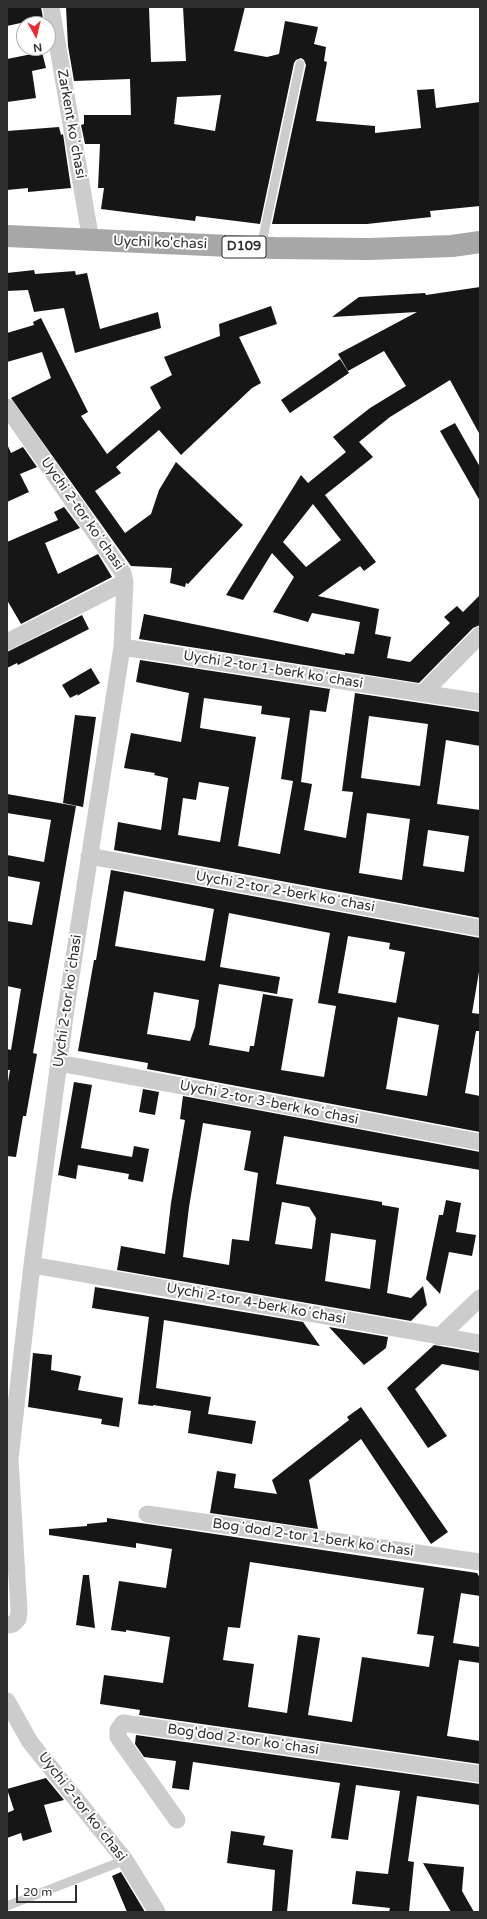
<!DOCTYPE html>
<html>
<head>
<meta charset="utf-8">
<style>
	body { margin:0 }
	#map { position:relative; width:487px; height:1919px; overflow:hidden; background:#fff; font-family:"Varela Round",sans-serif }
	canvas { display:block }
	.frame { position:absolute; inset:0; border:8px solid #2f2f2f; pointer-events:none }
	.north { position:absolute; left:16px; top:16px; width:40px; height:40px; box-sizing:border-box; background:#fff; border:1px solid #acacac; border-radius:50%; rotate:172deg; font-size:11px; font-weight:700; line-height:16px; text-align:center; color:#2f2f2f }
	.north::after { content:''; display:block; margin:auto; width:14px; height:18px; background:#eb2b32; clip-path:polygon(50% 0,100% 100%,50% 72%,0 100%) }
	.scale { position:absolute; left:16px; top:1885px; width:61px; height:18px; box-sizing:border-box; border:2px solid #2f2f2f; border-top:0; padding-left:5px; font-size:12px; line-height:14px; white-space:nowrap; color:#2f2f2f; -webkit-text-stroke:3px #fff; paint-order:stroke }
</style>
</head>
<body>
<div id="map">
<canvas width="487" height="1919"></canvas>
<div class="frame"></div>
<div class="north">N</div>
<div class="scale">20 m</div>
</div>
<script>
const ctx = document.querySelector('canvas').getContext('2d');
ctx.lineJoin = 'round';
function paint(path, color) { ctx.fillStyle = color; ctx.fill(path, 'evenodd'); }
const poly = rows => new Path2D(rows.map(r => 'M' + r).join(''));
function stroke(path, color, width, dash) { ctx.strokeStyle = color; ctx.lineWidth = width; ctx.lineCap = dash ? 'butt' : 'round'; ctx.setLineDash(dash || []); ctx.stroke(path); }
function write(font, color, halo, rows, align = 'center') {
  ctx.font = font + ' "Varela Round",sans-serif'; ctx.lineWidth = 4; ctx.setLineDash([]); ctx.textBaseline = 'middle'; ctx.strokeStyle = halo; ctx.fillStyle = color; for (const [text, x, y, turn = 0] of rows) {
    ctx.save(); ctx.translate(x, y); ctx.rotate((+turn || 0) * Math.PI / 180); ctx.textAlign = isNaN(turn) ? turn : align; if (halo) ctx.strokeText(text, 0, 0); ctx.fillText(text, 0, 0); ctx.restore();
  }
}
paint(poly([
	[7,7,41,7,43,18,7,26],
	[66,7,149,7,151,62,186,61,183,7,245,7,234,51,267,57,279,54,285,21,318,27,314,44,326,47,324,61,327,62,316,121,375,126,375,133,421,128,417,90,434,89,436,108,480,102,480,206,430,211,431,217,367,224,272,224,306,65,304,60,301,58,296,60,294,63,260,224,196,216,195,221,101,209,104,188,98,188,100,144,85,144,81,125,84,124,84,115,131,115,130,79,74,81,68,46],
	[221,95,215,131,174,124,177,97],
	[42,52,46,68,32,71,36,98,7,102,7,59],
	[59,127,61,135,63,134,71,188,28,192,28,188,7,190,7,131],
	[34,270,35,274,75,271,76,275,87,273,100,329,158,312,161,328,75,353,64,308,34,312,28,290,7,291,7,273],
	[480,287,480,435,450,380,390,417,359,442,373,457,325,495,376,562,364,571,360,566,318,596,379,609,375,634,391,637,387,658,410,662,450,623,444,617,457,606,463,612,480,595,480,625,473,628,419,683,139,639,144,614,345,655,345,653,354,654,360,622,312,613,308,622,273,612,294,577,272,553,243,600,226,595,301,475,308,483,346,452,333,437,370,408,406,386,384,351,348,371,338,354,417,312,332,317,359,297,425,293,426,295],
	[313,504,341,540,306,567,283,542],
	[271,306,277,324,239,337,261,383,252,388,181,455,159,430,116,467,121,473,95,491,125,533,151,514,159,490,176,462,243,525,188,584,186,583,185,587,170,583,172,568,131,566,11,398,51,378,42,352,7,362,7,333,34,325,33,322,41,318,88,412,81,416,107,454,161,408,150,387,172,375,164,357,220,336,219,324],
	[340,359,349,373,290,413,281,400],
	[455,423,480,467,480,501,440,431],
	[7,444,11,453,23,447,37,467,20,474,29,492,7,502],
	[64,507,80,528,45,543,58,574,98,554,112,577,21,624,7,600,7,542,58,520,54,512],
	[82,615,89,629,18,665,17,663,7,668,7,652],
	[140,660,330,689,326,712,310,710,301,782,312,784,304,830,346,838,353,792,342,791,355,693,480,712,480,746,446,740,437,804,480,810,480,918,114,850,118,822,161,830,168,778,154,775,155,773,124,768,131,733,181,742,189,693,136,682],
	[204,698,262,706,261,714,290,718,281,779,293,781,280,854,238,846,256,737,200,728],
	[369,716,428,724,420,786,361,778],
	[199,782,229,787,220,842,178,835,183,798,196,800],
	[367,813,410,819,402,880,359,873],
	[428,830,469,836,464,872,423,866],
	[91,668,100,683,77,696,78,694,70,698,62,685],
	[75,715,96,717,83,807,63,803],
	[7,794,76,806,33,1053,37,1054,26,1116,23,1116,16,1157,7,1156,7,1088,10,1070,7,1070,7,1049,11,1050,21,989,7,986,7,921,32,925,40,882,7,876,7,855,44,862,51,820,7,813],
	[111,870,480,938,480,966,472,1013,480,1014,480,1031,476,1031,465,1093,480,1096,480,1132,147,1069,148,1063,78,1051,94,960,96,960],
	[124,891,214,909,205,961,115,946],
	[229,913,330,933,318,1003,336,1006,324,1077,281,1070,293,999,263,994,254,1046,250,1046,249,1052,209,1045,219,984,277,994,280,977,220,967],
	[348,936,390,943,389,949,405,952,396,1003,338,993],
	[154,992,199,1000,195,1027,190,1041,147,1034],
	[398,1017,439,1025,427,1096,386,1089],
	[74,1082,92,1085,81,1148,132,1157,134,1146,149,1149,143,1182,128,1179,129,1174,78,1165,76,1179,58,1175],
	[143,1089,159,1092,155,1115,139,1112],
	[183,1096,480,1152,480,1170,284,1136,276,1184,382,1202,382,1205,399,1208,387,1293,411,1298,423,1286,427,1305,411,1321,117,1270,121,1246,165,1254,171,1203,185,1120,180,1119],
	[203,1123,251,1131,244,1170,258,1173,249,1241,232,1239,229,1265,183,1257,189,1207],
	[282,1202,309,1207,316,1218,312,1249,275,1244],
	[331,1233,376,1240,370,1289,325,1281],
	[446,1200,461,1203,456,1232,476,1235,472,1256,449,1252,440,1294,426,1279,439,1215,443,1215],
	[95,1287,303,1322,320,1346,164,1320,156,1388,211,1397,208,1414,256,1421,252,1444,188,1433,191,1411,153,1405,153,1406,138,1404,149,1317,92,1308],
	[329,1327,388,1337,386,1348,364,1365],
	[434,1345,480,1353,480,1371,442,1364,415,1389,447,1436,428,1448,387,1388],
	[33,1353,52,1355,51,1370,81,1376,78,1390,123,1398,119,1427,101,1424,102,1419,28,1407],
	[361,1407,448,1532,431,1544,361,1439,309,1480,318,1529,210,1513,217,1471,236,1474,234,1488,277,1494,272,1480,349,1420,347,1417],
	[107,1518,477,1573,480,1578,480,1596,461,1593,453,1643,480,1647,480,1663,459,1660,447,1736,480,1741,480,1764,139,1715,140,1710,100,1704,104,1675,163,1683,170,1637,126,1630,126,1632,111,1630,119,1581,166,1588,172,1549,136,1543,136,1548,49,1535,49,1529,87,1526,87,1524,107,1522],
	[250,1562,424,1588,417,1634,434,1636,429,1667,362,1657,352,1722,308,1715,320,1638,298,1635,287,1713,248,1707,254,1664,223,1660,228,1627,240,1628],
	[83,1575,89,1575,95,1628,76,1625],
	[136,1735,480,1784,480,1805,417,1796,408,1861,414,1862,409,1912,389,1912,390,1908,352,1904,356,1871,388,1874,400,1791,356,1785,348,1840,331,1838,340,1783,193,1762,189,1790,172,1788,176,1761,144,1757,135,1744],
	[46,1778,64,1800,44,1805,52,1832,23,1841,21,1833,7,1838,7,1813,14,1810,7,1789],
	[231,1831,265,1836,263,1845,293,1850,287,1912,272,1912,275,1870,227,1863],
	[423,1863,464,1867,462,1891,474,1912,451,1912],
	[121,1872,145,1912,127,1912,112,1876]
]), '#161616');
stroke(poly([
	[261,247,300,64],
	[7,1906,125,1860]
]), '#ccc', 9);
stroke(poly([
	[51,7,91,241],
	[7,407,123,573,125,582,122,647,66,1009,32,1265,10,1459,19,1611,18,1619,13,1624,7,1625],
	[7,642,125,582],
	[122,647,480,702],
	[423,693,480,635],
	[89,856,480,928],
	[59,1063,480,1142],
	[32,1265,480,1343],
	[439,1337,480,1298],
	[147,1514,480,1562],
	[7,1701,30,1742,125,1860,157,1912],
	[177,1820,118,1737,118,1730,123,1723,480,1774]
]), '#ccc', 17);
stroke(poly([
	[7,236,274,248,369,249,452,246,480,242]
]), '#a7a7a7', 22);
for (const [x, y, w] of [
	[244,247,44]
]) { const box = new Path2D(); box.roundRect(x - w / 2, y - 11, w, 22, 3); ctx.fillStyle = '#fff'; ctx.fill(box); stroke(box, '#2f2f2f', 1); }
write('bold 13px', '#2f2f2f', null, [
	["D109",244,247]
]);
write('14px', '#2f2f2f', '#fff', [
	["Zarkent koʻchasi",71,124,80],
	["Uychi ko'chasi",160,243,2],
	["Uychi 2-tor koʻchasi",82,514,55],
	["Uychi 2-tor 1-berk koʻchasi",273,670,9],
	["Uychi 2-tor 2-berk koʻchasi",285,892,10],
	["Uychi 2-tor koʻchasi",68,1001,-82],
	["Uychi 2-tor 3-berk koʻchasi",269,1103,11],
	["Uychi 2-tor 4-berk koʻchasi",256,1304,10],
	["Bogʼdod 2-tor 1-berk koʻchasi",313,1538,8],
	["Bog'dod 2-tor koʻchasi",243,1740,8],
	["Uychi 2-tor koʻchasi",82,1807,52]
]);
</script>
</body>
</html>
